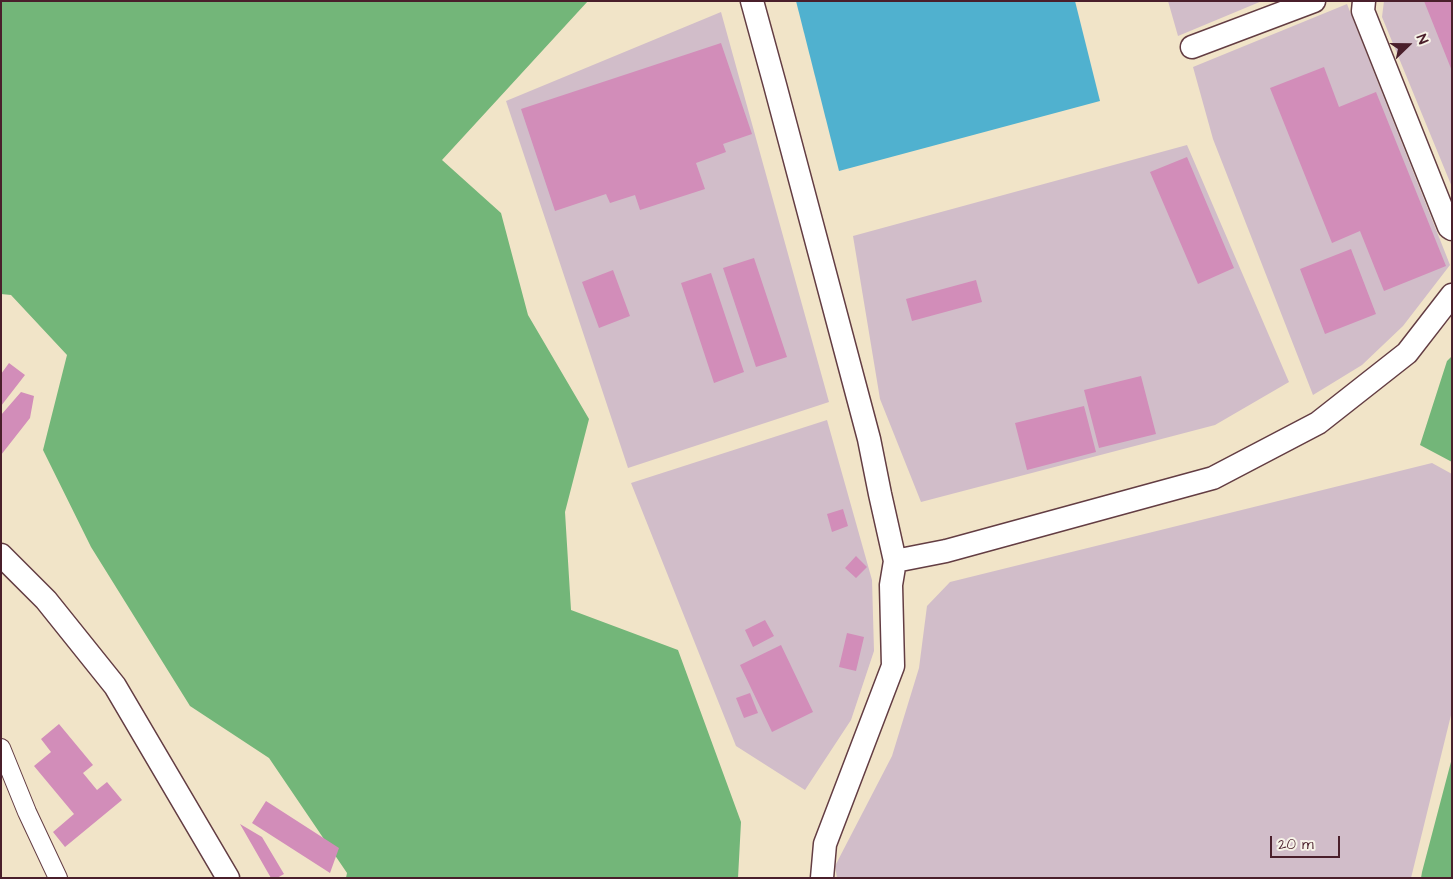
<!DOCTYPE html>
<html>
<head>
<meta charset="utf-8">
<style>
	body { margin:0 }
	#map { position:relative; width:1453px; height:879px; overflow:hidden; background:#f1e4c8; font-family:"Architects Daughter",sans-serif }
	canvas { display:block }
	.frame { position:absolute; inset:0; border:2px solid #4a1f2b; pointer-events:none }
	.north { position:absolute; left:1383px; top:20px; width:50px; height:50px; -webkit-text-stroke:4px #f7f3e8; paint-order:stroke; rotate:68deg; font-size:14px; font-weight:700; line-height:20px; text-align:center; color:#4a1f2b }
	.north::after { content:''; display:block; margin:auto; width:18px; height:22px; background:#4a1f2b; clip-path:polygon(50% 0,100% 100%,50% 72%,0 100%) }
	.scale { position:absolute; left:1270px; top:836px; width:70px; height:22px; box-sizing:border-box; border:2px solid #4a1f2b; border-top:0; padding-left:6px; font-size:15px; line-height:18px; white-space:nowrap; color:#4a1f2b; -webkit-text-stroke:4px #f7f3e8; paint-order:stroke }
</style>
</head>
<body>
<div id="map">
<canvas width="1453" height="879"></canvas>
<div class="frame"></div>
<div class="north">N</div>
<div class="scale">20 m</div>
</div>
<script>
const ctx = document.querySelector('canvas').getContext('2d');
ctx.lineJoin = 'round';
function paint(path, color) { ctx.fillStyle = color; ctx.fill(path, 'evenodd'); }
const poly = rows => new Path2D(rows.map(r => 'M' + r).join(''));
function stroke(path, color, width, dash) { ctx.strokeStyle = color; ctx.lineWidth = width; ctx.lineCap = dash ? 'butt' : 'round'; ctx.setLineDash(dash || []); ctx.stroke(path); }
paint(poly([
	[1168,1,1262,1,1178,36],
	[1384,1,1452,1,1452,187,1382,17],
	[1347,4,1450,265,1403,326,1362,365,1313,395,1213,139,1193,67],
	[721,12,829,402,628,468,506,101],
	[1187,145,1289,382,1215,425,921,502,880,399,853,236],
	[827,420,872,580,874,651,851,720,805,790,736,746,631,483],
	[1432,463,1452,474,1452,711,1411,878,837,878,835,866,892,756,919,668,927,606,950,582]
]), '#d1bdc9');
paint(poly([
	[1,1,588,1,442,160,501,213,528,315,589,419,565,512,571,610,678,650,741,822,738,878,346,878,347,873,269,758,190,706,91,547,43,450,67,355,11,295,1,294],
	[1452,356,1452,462,1420,445,1447,361],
	[1452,758,1452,878,1421,878,1422,872]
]), '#73b679');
paint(poly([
	[796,1,1075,1,1100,101,839,171]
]), '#50b1cf');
paint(poly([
	[1424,1,1452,1,1452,71],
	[721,43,752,134,723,144,726,152,696,163,705,189,640,210,635,195,610,203,606,194,555,211,521,109],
	[1324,67,1339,107,1376,92,1446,266,1384,291,1360,231,1332,243,1270,88],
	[1187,157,1234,268,1198,284,1150,172],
	[1351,249,1376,314,1325,334,1300,269],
	[754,258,787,357,756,367,723,268],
	[613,270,630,316,599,328,582,282],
	[711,273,744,372,714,383,681,283],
	[976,280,982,302,912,321,906,299],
	[9,363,25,375,1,406,1,374],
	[1141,376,1156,434,1099,448,1084,390],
	[21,392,34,396,30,418,1,455,1,415],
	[1084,406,1096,452,1027,470,1015,423],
	[843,509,848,526,832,532,827,514],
	[856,556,867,567,856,578,845,568],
	[765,620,774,636,753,647,745,630],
	[847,633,864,637,856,671,839,667],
	[781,645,813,712,772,732,740,665],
	[750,693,758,713,744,718,736,698],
	[59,724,93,765,83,773,97,790,107,782,122,800,65,847,53,832,74,814,34,766,51,752,41,739],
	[266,801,339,848,330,873,252,823],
	[240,824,262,837,284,874,277,878,271,878]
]), '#d28db9');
const minor = poly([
	[1,748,27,812,58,878]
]);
const tertiary = poly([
	[752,1,775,85,869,439,880,494,895,561,891,585,893,666,825,844,822,878],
	[1364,1,1363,11,1449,227,1452,229],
	[1192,47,1314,1],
	[1,555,46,600,115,686,228,878],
	[895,561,946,551,1213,478,1318,423,1407,353,1452,295]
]);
stroke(minor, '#633d43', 20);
stroke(tertiary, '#633d43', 25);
stroke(minor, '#fff', 18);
stroke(tertiary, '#fff', 22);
</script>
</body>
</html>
